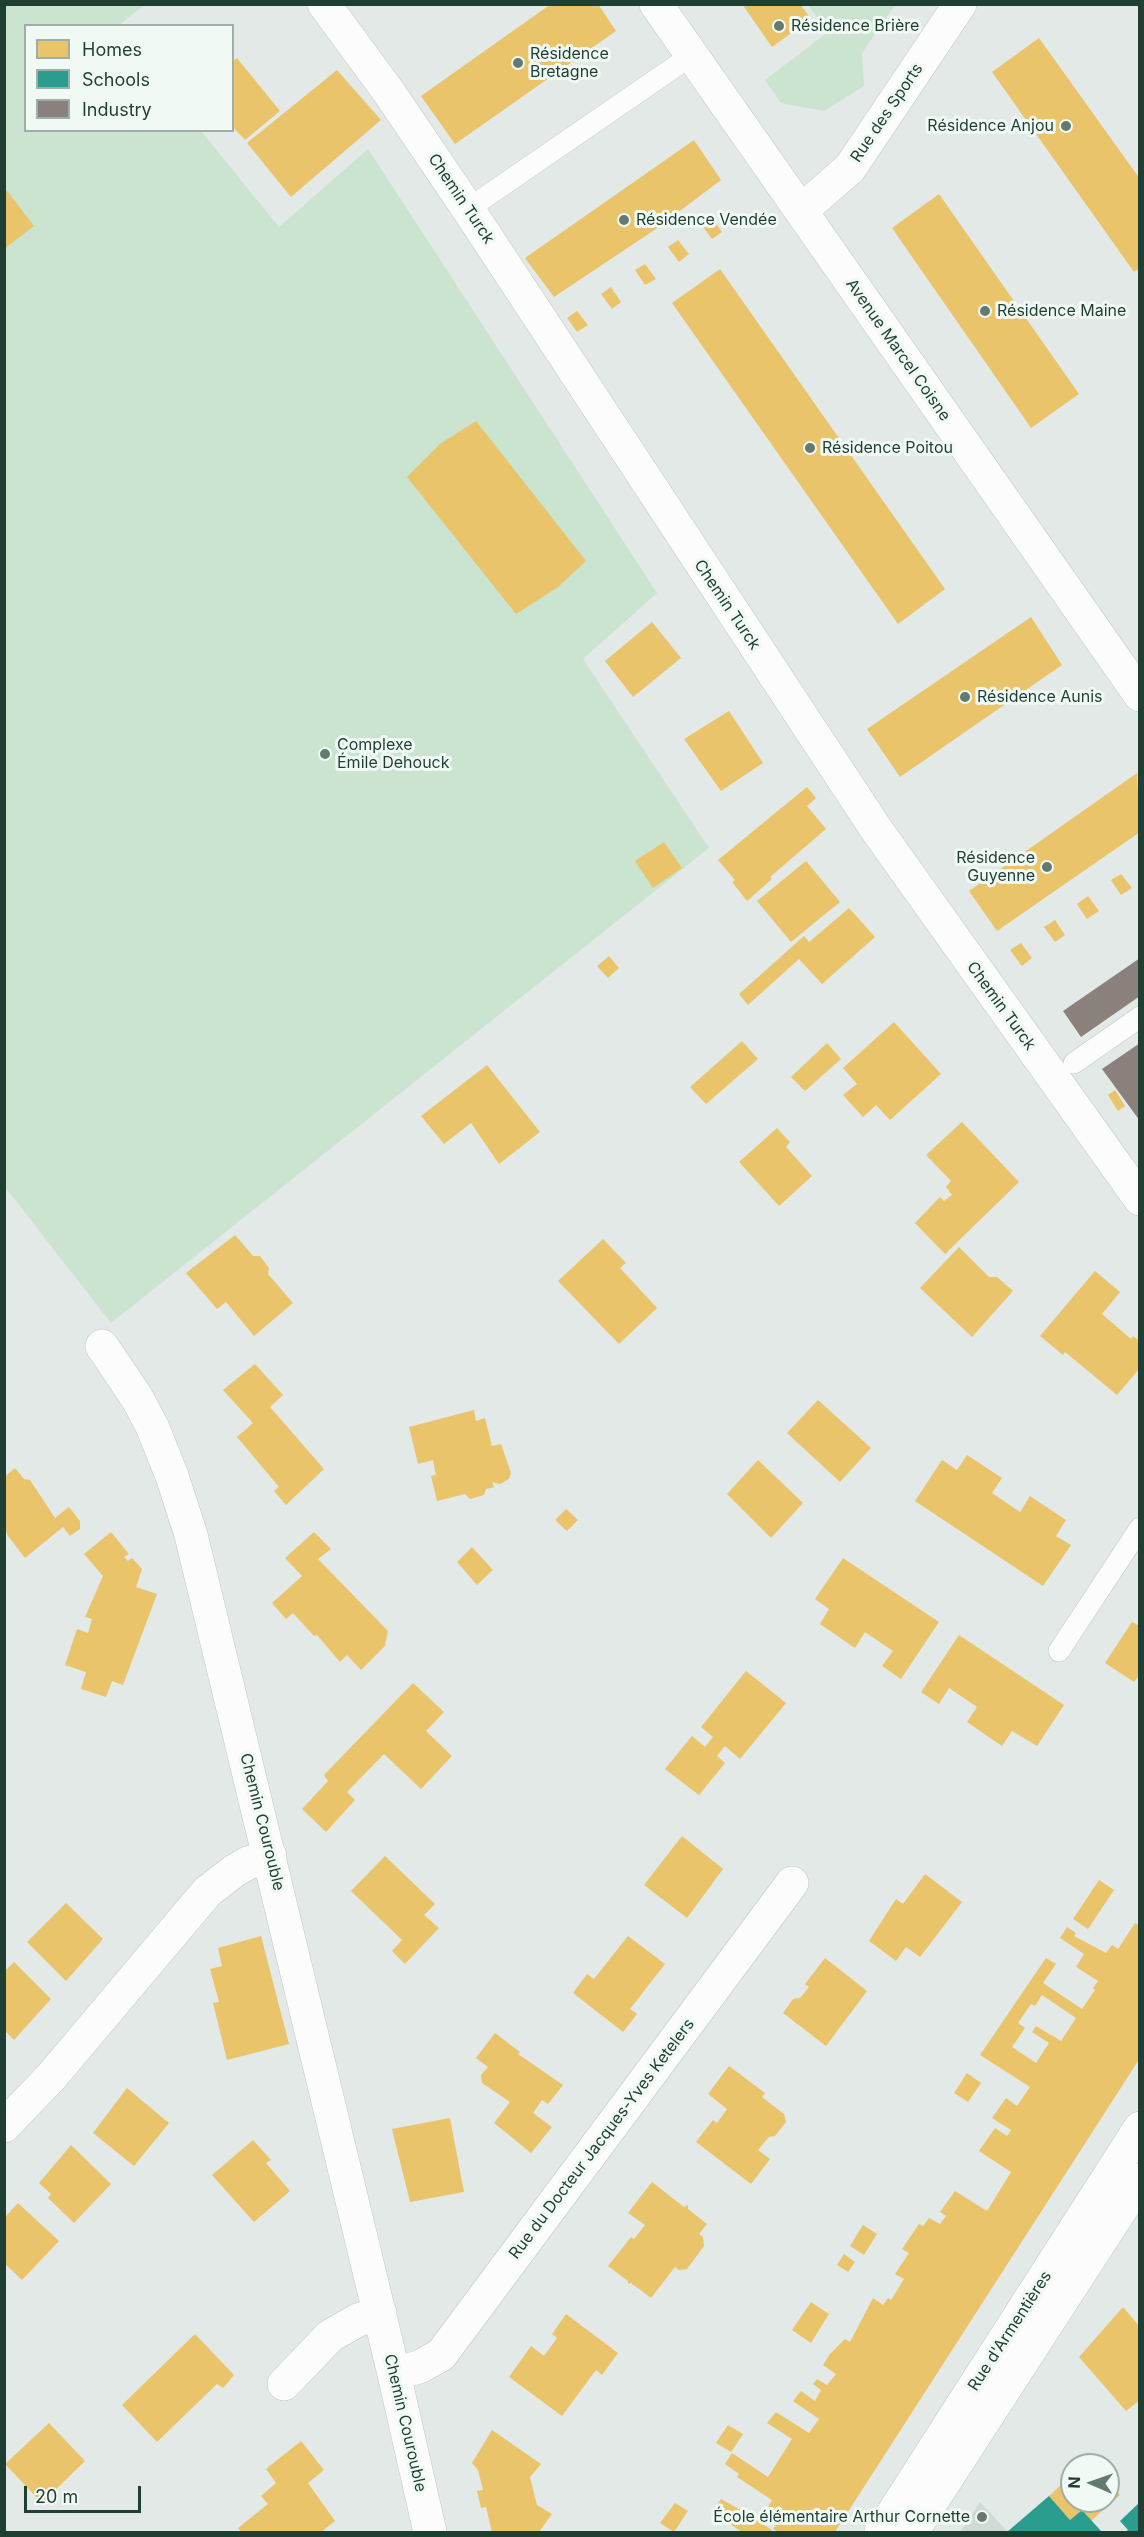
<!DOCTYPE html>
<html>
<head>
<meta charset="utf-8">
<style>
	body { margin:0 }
	#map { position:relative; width:1144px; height:2537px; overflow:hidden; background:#e3e9e6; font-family:Inter,sans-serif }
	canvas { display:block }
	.frame { position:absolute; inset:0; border:6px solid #1f3f32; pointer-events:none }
	.legend { position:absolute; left:24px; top:24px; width:210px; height:108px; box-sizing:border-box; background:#f1f9f4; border:2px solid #9dafa6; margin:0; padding:8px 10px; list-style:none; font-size:18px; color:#1f3f32 }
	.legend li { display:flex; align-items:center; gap:12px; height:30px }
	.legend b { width:30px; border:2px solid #9dafa6 }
	.north { position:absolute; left:1060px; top:2453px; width:60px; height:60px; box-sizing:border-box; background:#f1f9f4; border:2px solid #9dafa6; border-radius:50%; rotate:272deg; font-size:16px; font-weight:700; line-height:24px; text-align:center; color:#1f3f32 }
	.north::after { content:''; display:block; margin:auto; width:21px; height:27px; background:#647a71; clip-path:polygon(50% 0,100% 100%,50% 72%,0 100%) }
	.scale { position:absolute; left:24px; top:2486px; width:117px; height:27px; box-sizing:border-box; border:3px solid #1f3f32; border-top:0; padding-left:8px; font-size:18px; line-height:21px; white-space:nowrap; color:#1f3f32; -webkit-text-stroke:4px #f1f9f4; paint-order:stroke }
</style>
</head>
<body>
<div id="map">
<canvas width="1144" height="2537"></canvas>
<div class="frame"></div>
<ul class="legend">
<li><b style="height:16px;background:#e9c46a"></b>Homes</li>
<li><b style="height:16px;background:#2a9d8f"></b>Schools</li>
<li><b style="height:16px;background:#8a817c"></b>Industry</li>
</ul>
<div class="north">N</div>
<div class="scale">20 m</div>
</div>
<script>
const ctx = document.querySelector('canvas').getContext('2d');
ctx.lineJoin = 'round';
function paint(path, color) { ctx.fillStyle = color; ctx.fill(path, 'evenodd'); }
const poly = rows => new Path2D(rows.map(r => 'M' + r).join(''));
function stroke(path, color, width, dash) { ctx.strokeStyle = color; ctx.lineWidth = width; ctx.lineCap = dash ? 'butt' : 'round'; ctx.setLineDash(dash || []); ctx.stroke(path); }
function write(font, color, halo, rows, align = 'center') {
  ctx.font = font + ' Inter,sans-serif'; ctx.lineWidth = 6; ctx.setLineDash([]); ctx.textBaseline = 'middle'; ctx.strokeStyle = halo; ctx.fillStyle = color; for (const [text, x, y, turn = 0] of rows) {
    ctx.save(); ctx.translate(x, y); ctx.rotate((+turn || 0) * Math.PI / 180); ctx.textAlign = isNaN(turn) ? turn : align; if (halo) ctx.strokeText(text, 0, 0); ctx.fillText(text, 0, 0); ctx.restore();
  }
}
paint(poly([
	[980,2502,1008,2532,960,2532]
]), '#d0dbd5');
paint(poly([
	[5,5,144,5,119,25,26,26,26,130,201,131,279,227,368,149,657,593,583,659,709,848,111,1323,5,1187],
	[808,5,895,5,862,53,864,86,824,111,781,103,765,80,828,32]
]), '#cae4cf');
paint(poly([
	[551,4,598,4,616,31,455,144,421,96],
	[742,4,800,4,811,19,772,47],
	[1039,38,1140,179,1140,268,1134,272,992,72],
	[237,58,280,111,245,140,232,126,232,62],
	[337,70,381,120,291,197,247,143],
	[694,140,721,180,656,229,554,297,525,258],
	[4,187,34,226,4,249],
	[939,194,1079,394,1031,428,892,228],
	[710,216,722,232,712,239,700,223],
	[678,240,689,254,679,262,668,247],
	[645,264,656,279,645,285,635,270],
	[720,269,945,589,898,624,672,303],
	[611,287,621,302,612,309,601,294],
	[577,311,588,325,577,332,567,318],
	[476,421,586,561,558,587,516,614,407,477,440,444],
	[1031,617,1062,665,900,777,867,729],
	[652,622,681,658,633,697,605,661],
	[729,711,763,763,721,791,684,739],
	[1137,773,1140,832,997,931,969,891],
	[807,787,816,798,807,806,826,829,770,877,772,879,747,901,732,882,735,880,718,860],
	[664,842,682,868,653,888,635,861],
	[806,861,840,902,791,942,757,901],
	[1121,874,1132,888,1121,895,1111,880],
	[1088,896,1099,911,1087,919,1077,904],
	[849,908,875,937,822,984,799,959,748,1005,739,994,804,936,809,942],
	[1055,920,1065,935,1055,942,1044,927],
	[1021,943,1032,958,1022,966,1010,950],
	[609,956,619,968,608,978,597,966],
	[894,1022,941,1074,890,1120,876,1105,863,1117,843,1095,857,1084,843,1068],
	[742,1041,758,1059,706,1104,690,1087],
	[827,1043,841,1059,805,1091,791,1077],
	[487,1065,540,1132,499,1164,471,1123,444,1144,421,1116],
	[1115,1090,1125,1106,1118,1111,1108,1095],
	[962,1122,1019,1182,945,1254,915,1223,940,1197,944,1201,952,1195,946,1187,951,1181,926,1155],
	[777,1128,790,1142,786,1147,812,1176,779,1206,739,1162],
	[235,1235,253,1256,260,1256,269,1268,268,1274,293,1303,254,1336,226,1302,217,1309,186,1273],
	[603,1239,626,1263,620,1268,657,1308,619,1344,558,1281],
	[959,1247,989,1277,997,1277,1013,1291,972,1337,920,1288],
	[1095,1271,1120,1292,1102,1314,1131,1339,1133,1336,1140,1341,1140,1368,1117,1395,1065,1352,1063,1355,1040,1336],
	[255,1364,283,1395,270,1407,324,1469,286,1505,274,1491,279,1487,237,1437,253,1423,223,1390],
	[818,1400,871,1448,840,1482,787,1433],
	[474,1410,476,1421,485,1418,492,1446,501,1444,511,1473,509,1479,500,1484,492,1482,494,1487,486,1489,484,1495,470,1499,465,1494,437,1501,431,1476,436,1475,433,1460,418,1464,409,1427],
	[967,1455,1002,1478,992,1493,1020,1512,1030,1496,1066,1520,1056,1536,1071,1545,1043,1586,915,1501,942,1460,957,1470],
	[758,1460,803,1503,771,1538,727,1494],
	[15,1468,24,1479,30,1480,55,1518,69,1507,80,1521,80,1529,70,1536,63,1527,25,1558,8,1536,4,1526,4,1477],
	[566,1509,578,1520,567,1531,555,1520],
	[111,1532,129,1554,124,1557,128,1561,132,1558,142,1569,136,1587,157,1594,123,1685,112,1681,106,1697,81,1689,86,1672,65,1665,77,1629,88,1633,92,1619,85,1617,103,1576,84,1554],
	[314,1532,331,1549,318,1559,388,1631,385,1646,361,1670,347,1655,340,1662,317,1635,314,1636,293,1613,286,1619,272,1603,302,1576,285,1558],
	[472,1547,493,1570,477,1585,457,1562],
	[843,1558,939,1622,901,1679,882,1666,893,1651,865,1632,855,1648,820,1624,829,1609,815,1599],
	[1132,1622,1140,1626,1140,1674,1134,1682,1105,1663],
	[959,1635,1064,1705,1037,1746,1012,1731,1002,1746,967,1722,977,1707,949,1688,939,1704,921,1692],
	[746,1671,786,1703,740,1759,725,1746,717,1756,725,1763,699,1795,665,1769,692,1736,705,1747,713,1737,701,1727],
	[413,1683,444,1712,426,1731,452,1756,421,1789,384,1754,347,1792,355,1800,326,1832,302,1809,328,1781,324,1775],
	[682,1836,723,1869,687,1918,644,1885],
	[385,1856,435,1904,424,1915,439,1928,405,1964,392,1951,402,1940,351,1891],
	[925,1874,962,1902,920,1957,906,1947,896,1961,869,1941,896,1899,903,1904],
	[1099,1880,1114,1890,1088,1929,1073,1919],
	[66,1903,103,1939,66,1981,27,1942],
	[1135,1923,1140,1926,1140,2058,835,2532,779,2532,773,2529,781,2518,767,2509,772,2500,737,2477,739,2474,725,2464,732,2453,768,2477,792,2439,767,2423,776,2412,809,2433,819,2419,793,2401,801,2391,815,2401,821,2390,813,2384,817,2379,827,2385,836,2374,823,2365,830,2354,845,2339,850,2342,873,2298,883,2305,888,2298,891,2300,904,2279,895,2274,909,2253,902,2249,919,2224,923,2226,929,2218,940,2224,946,2216,940,2212,955,2191,987,2211,1011,2172,979,2151,995,2128,1007,2136,1011,2130,992,2118,1006,2098,1017,2106,1030,2087,980,2055,1046,1958,1056,1964,1043,1983,1082,2009,1095,1990,1093,1988,1098,1981,1076,1967,1084,1954,1060,1938,1067,1927,1076,1933,1074,1936,1106,1953,1112,1945,1118,1949],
	[1042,1995,1076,2018,1061,2041,1036,2026,1032,2032,1049,2043,1036,2063,1012,2047,1025,2028,1018,2023,1031,2004,1035,2006],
	[261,1936,289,2044,227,2060,213,2003,219,2002,210,1969,222,1966,218,1948],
	[628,1936,665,1964,630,2009,637,2014,623,2032,573,1993,587,1974,594,1979],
	[825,1958,867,1991,826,2046,783,2013,793,1999,800,1998,809,1987,805,1984],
	[14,1962,51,1999,14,2040,4,2030,4,1972],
	[495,2033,520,2052,518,2054,563,2085,548,2104,542,2100,533,2113,552,2127,531,2153,494,2123,510,2102,482,2083,481,2075,488,2067,476,2058],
	[729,2066,765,2093,762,2097,784,2114,786,2122,775,2136,769,2137,758,2150,770,2159,751,2184,696,2142,713,2120,717,2123,727,2109,708,2094],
	[967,2073,981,2083,968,2102,954,2093],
	[127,2088,169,2123,134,2166,93,2133],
	[450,2118,464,2192,410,2202,392,2129],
	[253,2140,271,2160,266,2163,290,2191,254,2222,212,2175],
	[71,2145,111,2184,74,2223,48,2198,51,2194,39,2183],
	[652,2182,684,2207,688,2205,688,2209,707,2224,699,2234,703,2237,704,2246,687,2269,679,2270,675,2267,651,2298,631,2283,628,2284,628,2281,608,2266,631,2237,634,2239,645,2225,628,2213],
	[18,2203,59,2241,22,2280,4,2263,4,2218],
	[863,2225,877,2234,864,2255,850,2246],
	[844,2254,855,2262,848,2272,837,2265],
	[811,2302,829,2314,811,2343,792,2330],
	[1123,2307,1140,2327,1140,2400,1126,2411,1079,2357],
	[566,2314,618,2353,602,2375,596,2370,562,2416,509,2377,531,2346,544,2356,557,2338,552,2334],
	[195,2334,234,2375,223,2388,217,2384,157,2442,122,2405],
	[49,2423,85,2461,42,2503,5,2464],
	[728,2425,743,2434,731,2452,716,2443],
	[492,2430,541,2464,530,2477,537,2505,552,2514,539,2532,492,2532,486,2507,481,2508,477,2491,483,2490,478,2470,472,2463],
	[301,2441,324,2470,308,2483,335,2521,321,2532,241,2532,238,2528,268,2504,261,2496,276,2483,266,2469],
	[1072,2475,1072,2501,1108,2501,1108,2481,1120,2495,1091,2521,1082,2510,1070,2520,1049,2496],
	[721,2499,751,2516,772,2530,771,2532,742,2532,712,2512],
	[675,2503,688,2511,674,2532,660,2523]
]), '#e9c46a');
paint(poly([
	[1049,2496,1070,2520,1082,2510,1101,2531,1007,2532],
	[1140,2502,1140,2532,1125,2532,1128,2530,1120,2521]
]), '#2a9d8f');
paint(poly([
	[1140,958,1140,996,1081,1037,1063,1011],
	[1140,1043,1140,1121,1102,1069]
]), '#8a817c');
const lane = poly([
	[468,209,692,55],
	[1074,1063,1140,1017],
	[1059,1651,1140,1528]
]);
const street = poly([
	[324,4,388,91,468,209,876,829,1140,1199],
	[656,4,1140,695],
	[801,211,850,168,960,4],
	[102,1346,137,1398,152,1426,172,1476,191,1535,394,2374,430,2532],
	[4,2126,52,2076,207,1892,234,1871,248,1863,270,1856],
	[394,2374,419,2367,441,2355,792,1883],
	[284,2384,330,2336,358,2320,380,2313]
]);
const secondary = poly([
	[881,2532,1140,2128],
	[912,2532,1140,2180]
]);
stroke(lane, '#c0c6c3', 22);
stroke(street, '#c0c6c3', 34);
stroke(secondary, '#bcc5c1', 34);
stroke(lane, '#fbfcfb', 21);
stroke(street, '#fbfcfb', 33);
stroke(secondary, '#fbfcfb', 33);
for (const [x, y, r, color] of [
	[779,26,6,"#647a71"],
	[518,63,6,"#647a71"],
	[1066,126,6,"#647a71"],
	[624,220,6,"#647a71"],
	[985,311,6,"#647a71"],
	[810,448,6,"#647a71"],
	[965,697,6,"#647a71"],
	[325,754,6,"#647a71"],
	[1047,867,6,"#647a71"],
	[982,2517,6,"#647a71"]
]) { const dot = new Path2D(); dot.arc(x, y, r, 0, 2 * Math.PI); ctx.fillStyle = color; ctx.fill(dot); stroke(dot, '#f1f9f4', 2); }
write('16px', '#1f3f32', '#f1f9f4', [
	["Résidence Brière",791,26],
	["Résidence",530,54],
	["Bretagne",530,72],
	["Résidence Anjou",1054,126,"right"],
	["Résidence Vendée",636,220],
	["Résidence Maine",997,311],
	["Résidence Poitou",822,448],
	["Résidence Aunis",977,697],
	["Complexe",337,745],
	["Émile Dehouck",337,763],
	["Résidence",1035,858,"right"],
	["Guyenne",1035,876,"right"],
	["École élémentaire Arthur Cornette",970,2517,"right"]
], 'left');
write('16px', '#1f3f32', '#f1f9f4', [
	["Rue des Sports",887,113,-56],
	["Chemin Turck",461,199,56],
	["Avenue Marcel Coisne",898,350,55],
	["Chemin Turck",727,605,56],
	["Chemin Turck",1001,1006,54],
	["Chemin Courouble",262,1822,76],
	["Rue du Docteur Jacques-Yves Ketelers",602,2139,-53],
	["Rue d'Armentières",1010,2331,-57],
	["Chemin Courouble",405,2423,77]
]);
</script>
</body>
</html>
